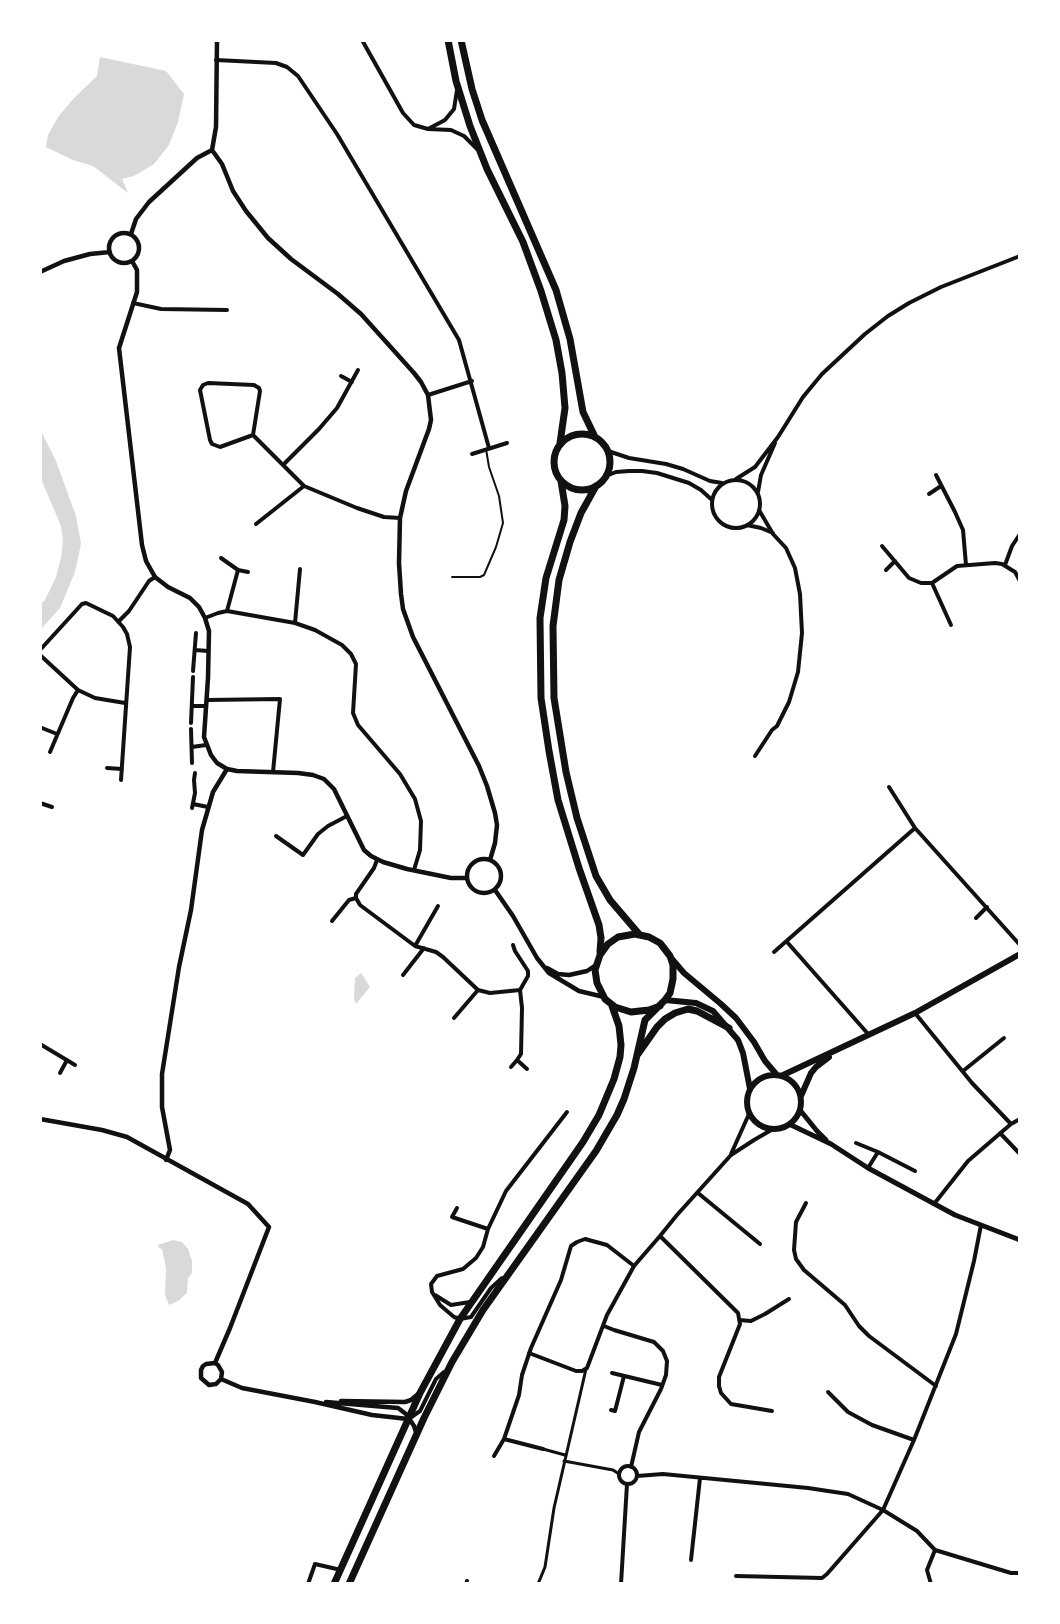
<!DOCTYPE html>
<html>
<head>
<meta charset="utf-8">
<style>
	body { margin:0 }
	#map { position:relative; width:1060px; height:1624px; overflow:hidden; background:#fff; font-family:"Noto Sans",sans-serif }
	canvas { display:block }
	.frame { position:absolute; inset:0; border:42px solid #fff; pointer-events:none }
</style>
</head>
<body>
<div id="map">
<canvas width="1060" height="1624"></canvas>
<div class="frame"></div>
</div>
<script>
const ctx = document.querySelector('canvas').getContext('2d');
ctx.lineJoin = 'round';
function paint(path, color) { ctx.fillStyle = color; ctx.fill(path, 'evenodd'); }
const poly = rows => new Path2D(rows.map(r => 'M' + r).join(''));
function stroke(path, color, width, dash) { ctx.strokeStyle = color; ctx.lineWidth = width; ctx.lineCap = dash ? 'butt' : 'round'; ctx.setLineDash(dash || []); ctx.stroke(path); }
paint(poly([
	[100,57,166,71,184,94,178,122,169,145,154,164,134,176,122,179,128,193,93,166,73,160,46,147,48,135,58,117,73,99,97,76],
	[41,431,56,461,76,516,81,544,75,572,60,608,41,629,41,604,45,600,56,577,61,558,63,541,61,526,41,479],
	[361,973,370,987,356,1004,354,998,355,978],
	[173,1240,182,1242,188,1249,192,1261,192,1273,188,1278,187,1293,178,1301,169,1305,165,1295,166,1268,162,1249,159,1248,158,1245]
]), '#d9d9d9');
stroke(poly([
	[452,577,480,577,484,575,496,547,503,523,499,496,489,467,486,449]
]), '#111', 2);
stroke(poly([
	[543,1449,565,1455],
	[564,1461,613,1470,619,1474],
	[538,1584,545,1567,554,1508,586,1369]
]), '#111', 3);
stroke(poly([
	[362,40,403,113,414,125,428,129],
	[216,60,276,63,287,67,298,76,337,134,459,340,489,448],
	[457,90,454,109,445,120,428,129,451,130,464,136,477,149],
	[133,303,161,309,227,310],
	[341,376,352,382],
	[428,395,472,381],
	[253,435,220,447,212,444,210,440,200,390,203,385,208,383,254,385,259,388,260,391,253,435,304,486,357,508,384,517,400,518],
	[608,451,629,458,666,464,683,469,710,481,722,483],
	[472,454,507,443],
	[283,465,319,429,337,408,358,370],
	[936,475,955,512,963,530,966,565],
	[606,476,616,472,629,471,642,471,657,473,689,483,701,490,711,499],
	[736,479,755,467,778,437,803,397,822,374,865,334,888,316,909,303,941,287,1020,256],
	'712 504a24 24 0 1 1 48 0a24 24 0 1 1-48 0Z',
	[758,492,761,475,775,443],
	[929,494,941,486],
	[256,524,304,486],
	[747,525,761,528,773,533],
	[882,546,909,578,921,583,932,583,957,566,995,563,1002,564,1015,572,1020,581],
	[221,558,238,570,248,572],
	[1005,565,1012,546,1020,534],
	[886,570,895,561],
	[932,583,951,625],
	[227,611,238,570],
	[205,618,218,613,227,611,295,623,315,630,342,645,351,654,356,664,353,713,358,725,400,774,415,799,421,821,420,850,414,870],
	[119,621,129,611,149,581,155,577],
	[295,623,300,569],
	[40,650,82,604,86,603,113,616,123,627,127,634,130,647,121,780],
	[195,650,208,651],
	[40,655,78,690],
	[193,671,196,633],
	[207,700,280,699,273,772],
	[192,706,206,706],
	[191,723,193,677],
	[42,728,57,734],
	[191,729,192,763],
	[192,747,206,745],
	[50,752,73,698,78,690,95,698,125,703],
	[755,756,772,730,777,726,789,702,798,672,802,633,800,594,795,568,786,548,773,534,759,510],
	[107,768,122,769],
	[889,787,915,828],
	[40,803,52,807],
	[193,804,208,807],
	[192,808,195,793,194,780,195,773],
	[276,836,303,855,318,834,328,826,347,816],
	[377,860,374,868,356,894,356,898,360,905,415,946,436,952,443,957,478,990,490,993,520,990,522,1008,521,1054,517,1060,527,1069],
	[976,918,987,907],
	[332,921,349,900,356,898],
	[787,942,869,1035],
	[513,945,515,951,528,971,528,976,520,990],
	[415,946,438,906],
	[774,952,915,828,1020,945],
	[403,975,424,948],
	[915,1013,972,1083,1011,1124],
	[454,1018,478,990],
	[40,1044,75,1065],
	[511,1067,517,1060],
	[963,1071,1004,1038],
	[60,1073,67,1060],
	[1000,1133,1020,1154],
	[856,1143,878,1152],
	[731,1154,749,1114],
	[868,1168,878,1152,915,1171],
	[698,1193,760,1244],
	[806,1203,796,1222,794,1250,796,1259,804,1270,845,1305,859,1326,869,1336,936,1386],
	[934,1204,968,1161,1011,1124,1020,1119],
	[457,1208,452,1217,488,1229],
	[660,1236,738,1313,740,1324,719,1377,719,1386,721,1393,731,1404,772,1411],
	[502,1278,491,1288,471,1317,460,1319,454,1317,440,1305,432,1292,431,1284,437,1276,463,1269,476,1258,483,1247,488,1229,506,1191,567,1112],
	[435,1295,451,1305,470,1302],
	[739,1320,751,1321,765,1314,789,1299],
	[604,1326,614,1330,654,1342,663,1351,667,1361,666,1375,661,1389,639,1432,631,1467],
	[529,1353,576,1371,582,1371,587,1368,607,1315,634,1266,660,1236,677,1215,731,1155,754,1140,773,1129],
	[612,1373,662,1385],
	[828,1392,848,1412,872,1425,914,1440],
	[611,1410,615,1411,624,1376],
	[410,1418,420,1411,436,1379,444,1372],
	[543,1449,504,1439,519,1395,522,1375,531,1348,561,1280,571,1246,577,1242,585,1239,607,1245,634,1266],
	[494,1456,504,1439],
	'619 1475a9 9 0 1 1 18 0a9 9 0 1 1-18 0Z',
	[637,1476,663,1474,808,1488,848,1494,883,1510,917,1531,935,1550,1011,1573,1020,1573],
	[691,1560,700,1478],
	[736,1576,822,1578,827,1574,883,1510,914,1440,956,1334,974,1261,981,1225],
	[308,1584,315,1564,341,1570],
	[466,1584,467,1581],
	[621,1584,627,1484],
	[931,1584,927,1570,935,1550]
]), '#111', 4);
stroke(poly([
	[212,150,222,164,233,191,246,211,268,238,291,259,338,294,361,314,414,373,421,382,428,395,431,420,429,429,406,491,400,518,399,563,401,594,403,609,413,637,479,766,487,786,495,813,497,825,495,843,490,860],
	[212,150,216,127,217,40],
	'109 248a15 15 0 1 1 30 0a15 15 0 1 1-30 0Z',
	[131,234,136,219,149,202,197,158,212,150],
	[132,261,137,270,137,292,119,348,142,545,146,561,155,577,168,587,190,598,199,607,205,618,209,631,208,678,204,737,211,755,217,763,227,769,237,771,298,773,313,775,324,779,334,789,364,850,371,856,383,862,407,869,451,878,467,878],
	[40,272,64,261,90,254,110,252],
	'467 876a17 17 0 1 1 34 0a17 17 0 1 1-34 0Z',
	[495,890,513,916,537,958,549,973,579,991,604,997],
	[547,968,558,974,569,975,587,971,596,965],
	[40,1119,102,1130,127,1137,248,1204,269,1227,230,1328,215,1363],
	[166,1160,170,1150,162,1107,162,1074,179,967,191,910,202,830,213,792,227,769],
	[215,1363,206,1364,203,1366,201,1370,201,1378,209,1385,216,1384,221,1379],
	[215,1363,218,1365,222,1372,221,1379],
	[221,1379,242,1388,315,1402,372,1415,408,1419],
	[341,1401,405,1402,411,1400,418,1394],
	[326,1402,398,1408,406,1414,414,1426,417,1435]
]), '#111', 4.5);
stroke(poly([
	[800,1110,817,1131,826,1140],
	[789,1124,831,1144,868,1168,955,1215,1020,1240]
]), '#111', 5);
stroke(poly([
	[672,959,684,973,721,1004,736,1018,754,1042,765,1061,777,1075],
	[665,1000,696,1003,713,1011,738,1040,743,1053,750,1089],
	'747 1102a27 27 0 1 1 54 0a27 27 0 1 1-54 0Z',
	[781,1076,915,1013,1020,954],
	[801,1096,811,1073,816,1067,829,1057]
]), '#111', 6);
stroke(poly([
	[448,40,456,81,470,126,487,169,523,242,541,291,556,340,562,373,565,408,560,443],
	[461,40,472,89,482,120,556,290,570,339,583,412,595,437],
	'554 462a28 28 0 1 1 56 0a28 28 0 1 1-56 0Z',
	[561,481,565,506,564,520,546,578,540,618,541,698,549,751,558,800,579,868,599,925,601,938,600,952],
	[596,486,581,513,570,542,559,580,553,626,554,698,566,772,577,818,596,876,610,900,639,934],
	[638,1054,657,1027,665,1019,675,1013,688,1009,697,1011,729,1028],
	[334,1584,420,1393,460,1319,583,1142,599,1115,614,1079,620,1057,621,1045,619,1026,612,1006],
	[349,1584,424,1418,452,1362,483,1310,596,1151,617,1115,624,1099,634,1068,645,1020,665,1000,670,993,673,979,673,965,670,956,660,943,649,937,635,934,618,937,608,944,600,955,595,970,597,983,605,999,615,1007,631,1012,649,1010,660,1006]
]), '#111', 7);
</script>
</body>
</html>
